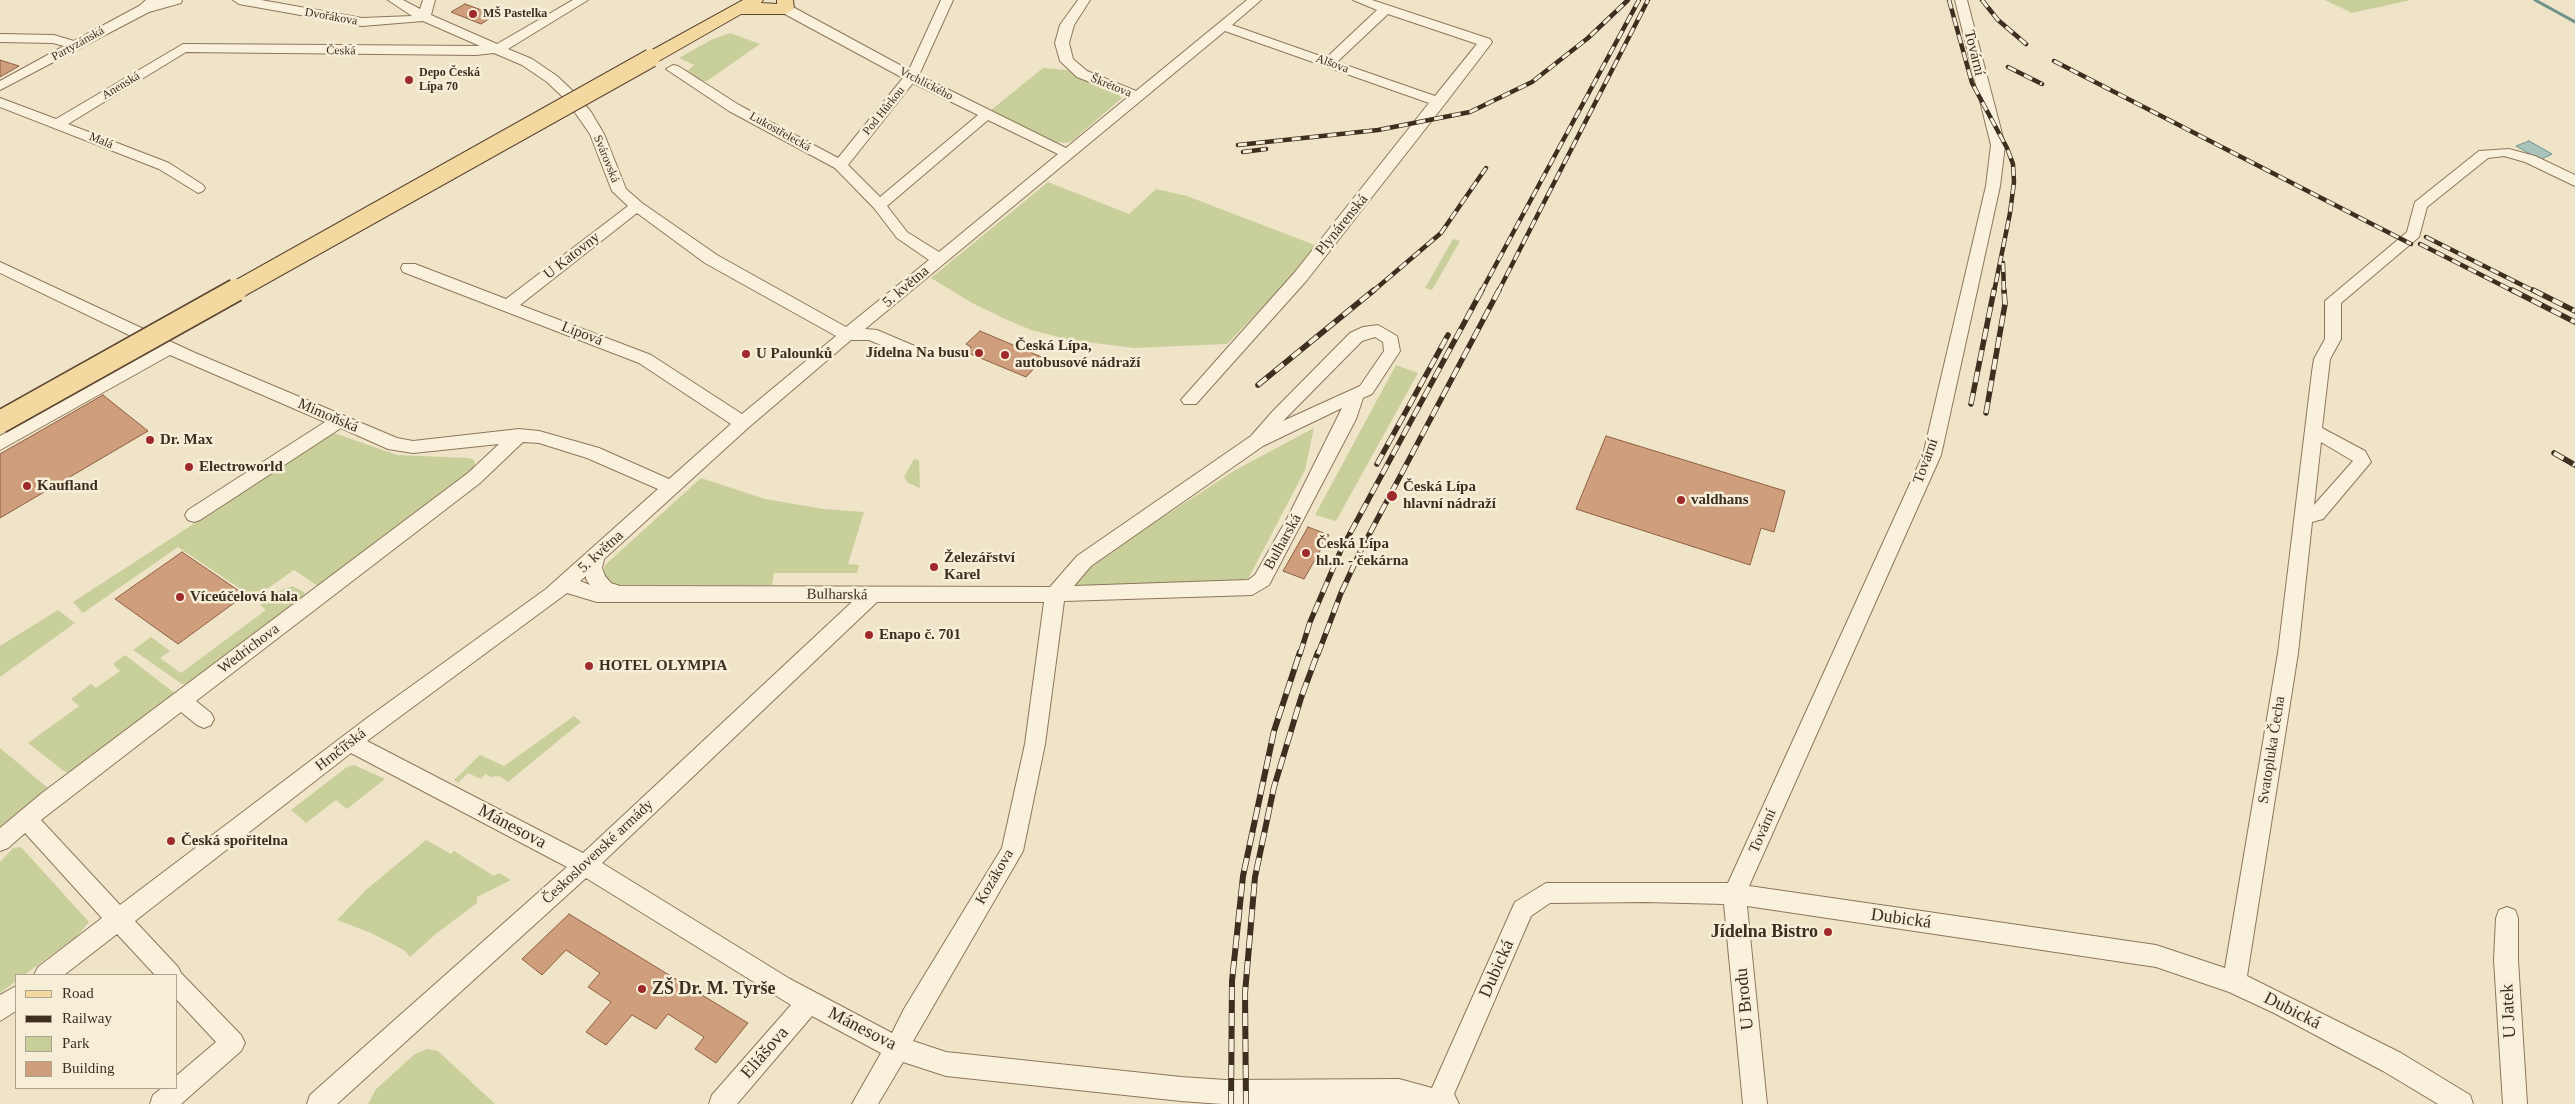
<!DOCTYPE html>
<html>
<head>
<meta charset="utf-8">
<style>
	body { margin:0 }
	#map { position:relative; width:2575px; height:1104px; overflow:hidden; background:#f0e4c8; font-family:Georgia,serif }
	canvas { display:block }
	.legend { position:absolute; left:15px; top:974px; width:162px; height:115px; box-sizing:border-box; background:#f7eed8; border:1px solid #ada18e; margin:0; padding:6px 9px; list-style:none; font-size:15px; color:#3d2e20 }
	.legend li { display:flex; align-items:center; gap:10px; height:25px }
	.legend b { width:25px; border:1px solid #ada18e }
</style>
</head>
<body>
<div id="map">
<canvas width="2575" height="1104"></canvas>
<ul class="legend">
<li><b style="height:6px;background:#f3d9a0"></b>Road</li>
<li><b style="height:6px;background:#3d2e20"></b>Railway</li>
<li><b style="height:14px;background:#c9cf9b"></b>Park</li>
<li><b style="height:14px;background:#cf9f7d"></b>Building</li>
</ul>
</div>
<script>
const ctx = document.querySelector('canvas').getContext('2d');
ctx.lineJoin = 'round';
function paint(path, color) { ctx.fillStyle = color; ctx.fill(path, 'evenodd'); }
const poly = rows => new Path2D(rows.map(r => 'M' + r).join(''));
function stroke(path, color, width, dash) { ctx.strokeStyle = color; ctx.lineWidth = width; ctx.lineCap = dash ? 'butt' : 'round'; ctx.setLineDash(dash || []); ctx.stroke(path); }
function write(font, color, halo, rows, align = 'center') {
  ctx.font = font + ' Georgia,serif'; ctx.lineWidth = 5; ctx.setLineDash([]); ctx.textBaseline = 'middle'; ctx.strokeStyle = halo; ctx.fillStyle = color; for (const [text, x, y, turn = 0] of rows) {
    ctx.save(); ctx.translate(x, y); ctx.rotate((+turn || 0) * Math.PI / 180); ctx.textAlign = isNaN(turn) ? turn : align; if (halo) ctx.strokeText(text, 0, 0); ctx.fillText(text, 0, 0); ctx.restore();
  }
}
paint(poly([
	[2325,0,2411,0,2352,13],
	[730,33,760,44,707,81,700,81,686,72,694,65,679,58,711,40],
	[1043,68,1068,70,1115,91,1122,98,1072,141,1066,143,1056,142,991,110],
	[1048,182,1129,214,1156,189,1187,196,1320,247,1227,344,1134,348,1070,340,1031,330,1003,318,972,303,931,278],
	[1453,239,1460,241,1432,290,1425,288],
	[1396,365,1418,373,1336,521,1315,515],
	[1314,428,1305,470,1247,581,1075,586,1086,568,1120,545,1237,469],
	[334,433,397,455,469,458,474,460,475,464,471,472,321,588,294,570,254,598,178,547,83,613,73,602],
	[914,459,919,460,920,488,908,483,904,477],
	[701,478,765,499,824,509,864,512,848,564,859,565,857,573,774,573,772,585,617,586,605,580,603,572,605,565],
	[292,586,304,592,305,598,188,684,182,684,133,650,151,637,170,651,160,658,181,673,266,610,260,605,281,590],
	[58,610,75,623,0,677,0,646],
	[125,655,176,694,75,773,65,772,28,743,79,706,71,699,91,684,96,688,120,671,113,664],
	[574,716,581,722,508,782,499,776,491,777,485,774,481,779,468,773,458,783,454,780,480,755,504,766],
	[0,748,54,793,0,831],
	[354,765,385,779,347,809,336,800,306,823,291,810,347,767],
	[426,840,451,854,454,851,494,876,499,873,511,880,477,897,477,903,437,933,410,957,404,950,371,933,337,920,367,889],
	[21,847,89,922,77,936,24,975,16,975,16,981,0,993,0,862,13,848],
	[427,1049,438,1051,495,1104,368,1104,376,1089,415,1054]
]), '#c9cf9b');
const water = poly([
	[2529,141,2552,154,2540,160,2516,146,2529,141]
]);
paint(water, '#a9c4bc');
stroke(water, '#6f938a', 1);
stroke(poly([
	[2535,0,2575,22]
]), '#6f938a', 3);
const building = poly([
	[465,4,495,15,481,24,451,12,465,4],
	[0,60,19,66,0,77,0,60],
	[980,331,1044,358,1026,377,966,352,971,347,966,344,980,331],
	[103,395,148,431,0,518,0,454,103,395],
	[1606,436,1785,491,1774,532,1761,528,1750,565,1576,509,1606,436],
	[1308,527,1329,535,1304,579,1283,571,1308,527],
	[182,552,245,595,178,644,115,599,182,552],
	[569,914,748,1023,716,1063,695,1049,704,1037,668,1014,656,1029,632,1015,606,1045,586,1032,611,1002,588,987,600,973,566,950,542,975,522,959,569,914]
]);
paint(building, '#cf9f7d');
stroke(building, '#8d5f41', 1);
const minor = poly([
	[146,0,182,0,181,3,149,12,0,90,0,81,64,46,53,43,0,42,0,34,54,35,74,41,139,6,146,0],
	[233,0,261,0,362,18,412,16,388,0,403,0,420,9,423,0,435,0,431,15,497,44,573,0,588,0,508,49,532,59,557,76,577,95,591,112,604,134,626,189,642,203,717,255,846,327,929,260,897,238,874,208,835,168,729,111,666,69,673,65,678,66,739,105,838,158,903,78,781,12,780,9,781,6,791,6,909,70,941,0,953,0,919,75,1066,148,1128,97,1077,77,1060,61,1055,43,1060,25,1078,0,1090,0,1074,25,1069,43,1073,59,1087,71,1136,91,1247,0,1261,0,1232,25,1326,58,1377,10,1353,0,1372,0,1490,39,1492,42,1490,45,1444,105,1307,280,1196,404,1184,404,1181,400,1295,272,1429,103,1225,31,865,329,877,330,924,350,926,354,924,358,912,358,869,340,851,340,749,427,604,559,602,568,605,576,611,583,620,586,1050,587,1077,556,1251,436,1272,412,1350,333,1363,327,1378,325,1397,336,1400,351,1372,394,1363,398,1356,419,1269,585,1252,595,1064,601,1045,744,1023,851,913,1041,946,1052,1181,1077,1226,1080,1399,1079,1432,1088,1515,902,1546,883,1728,883,1923,455,1986,186,1991,145,1955,0,1967,0,2005,145,2000,186,1941,455,1749,886,2156,945,2225,968,2278,653,2312,372,2314,359,2325,339,2325,301,2407,232,2415,202,2479,151,2509,149,2535,156,2575,175,2575,186,2525,162,2504,156,2488,158,2427,207,2419,237,2341,303,2341,339,2330,359,2322,428,2365,451,2371,462,2323,519,2312,522,2298,653,2247,976,2401,1053,2470,1095,2473,1104,2438,1104,2383,1071,2274,1013,2229,992,2156,967,1747,906,1767,1104,1743,1104,1724,904,1646,902,1550,903,1531,916,1454,1094,1459,1104,1222,1104,1181,1101,946,1076,903,1062,878,1104,852,1104,881,1053,812,1016,737,1104,709,1104,712,1095,791,1005,586,878,337,1104,307,1104,310,1095,567,867,351,753,135,921,178,967,181,973,241,1035,245,1043,241,1051,181,1104,150,1104,153,1095,162,1088,176,1088,176,1076,216,1042,176,999,176,975,155,975,117,934,64,975,34,975,38,967,102,918,25,833,8,848,0,851,0,828,42,793,468,473,499,444,413,453,388,449,341,428,200,520,194,522,188,520,185,515,188,510,325,422,170,355,0,450,0,436,156,348,0,273,0,262,193,352,397,438,413,441,519,429,539,431,599,448,669,479,731,424,639,363,403,272,401,268,403,264,415,264,506,299,628,206,612,191,590,134,567,101,547,82,522,65,494,53,476,55,186,52,68,124,169,163,203,185,205,188,203,191,198,193,159,169,0,107,0,98,56,119,183,44,480,46,423,21,362,26,239,4,233,0],
	[1388,14,1477,44,1435,96,1337,62,1388,14],
	[913,83,978,115,880,197,848,165,913,83],
	[988,120,1058,154,939,252,907,232,887,206,988,120],
	[637,213,705,263,836,336,742,414,651,355,520,305,637,213],
	[1375,337,1383,342,1384,351,1360,386,1283,421,1362,341,1375,337],
	[1342,408,1289,515,1255,575,1248,580,1074,586,1091,566,1263,446,1342,408],
	[523,442,539,443,587,458,658,489,546,589,367,718,120,905,41,820,181,712,197,725,204,728,211,725,214,719,211,713,196,701,480,483,523,442],
	[2321,442,2353,461,2314,505,2321,442],
	[586,576,586,579,590,585,580,581,586,576],
	[567,593,597,602,852,602,583,853,367,741,567,593],
	[877,602,1044,602,1025,744,1002,848,904,1009,892,1033,790,979,602,863,877,602],
	[2507,907,2515,910,2518,918,2518,960,2527,1104,2503,1104,2494,960,2496,918,2499,910,2507,907],
	[16,986,16,1011,0,1021,0,995,16,986]
]);
const major = poly([
	[743,0,763,0,761,3,777,4,777,0,793,0,794,9,786,14,741,14,657,62,651,63,645,62,642,58,645,54,743,0]
]);
stroke(minor, '#8d765c', 2);
stroke(major, '#5b4430', 2);
paint(minor, '#faf1dc');
paint(major, '#f3d9a0');
const railFar2 = poly([
	[1949,0,1972,83,2007,148,2013,164,2014,182,2010,213,1994,292],
	[1982,0,1998,20,2026,44],
	[2054,61,2411,244],
	[2008,67,2042,84],
	[1238,145,1378,130,1470,112,1532,82,1588,38,1628,0],
	[1243,152,1266,149],
	[2426,237,2536,292],
	[2420,244,2515,292],
	[2003,263,2004,292],
	[1372,292,1441,233,1486,168],
	[1481,292,1639,0],
	[1498,292,1648,0]
]);
const railFar1 = poly([
	[2512,290,2575,322],
	[2533,290,2575,311],
	[1258,385,1374,290],
	[1971,404,1994,290],
	[1986,413,2005,304,2004,290],
	[2554,453,2575,465],
	[1377,464,1448,335],
	[1300,654,1310,622,1341,550,1482,290],
	[1318,654,1341,593,1362,548,1499,290]
]);
const rail = poly([
	[1231,1104,1232,981,1243,876,1274,731,1300,652],
	[1246,1104,1245,993,1255,877,1274,787,1301,698,1318,652]
]);
stroke(railFar2, '#3d2e20', 4.5);
stroke(railFar1, '#3d2e20', 5.5);
stroke(rail, '#3d2e20', 6);
stroke(railFar2, '#f7eed8', 3, [9]);
stroke(railFar1, '#f7eed8', 4, [11]);
stroke(rail, '#f7eed8', 4.5, [13]);
const majorBridgeFar1 = poly([
	[233,292,651,58]
]);
const majorBridge = poly([
	[0,422,236,290]
]);
stroke(majorBridgeFar1, '#5b4430', 20, []);
stroke(majorBridge, '#5b4430', 25, []);
stroke(majorBridgeFar1, '#f3d9a0', 18);
stroke(majorBridge, '#f3d9a0', 22);
for (const [x, y, r, color] of [
	[473,14,5,"#9e2a2b"],
	[409,80,5,"#9e2a2b"],
	[979,353,5,"#9e2a2b"],
	[746,354,5,"#9e2a2b"],
	[1005,355,5,"#9e2a2b"],
	[150,440,5,"#9e2a2b"],
	[189,467,5,"#9e2a2b"],
	[27,486,5,"#9e2a2b"],
	[1392,496,6,"#9e2a2b"],
	[1681,500,5,"#9e2a2b"],
	[1306,553,5,"#9e2a2b"],
	[934,567,5,"#9e2a2b"],
	[180,597,5,"#9e2a2b"],
	[869,635,5,"#9e2a2b"],
	[589,666,5,"#9e2a2b"],
	[171,841,5,"#9e2a2b"],
	[1828,932,5,"#9e2a2b"],
	[642,989,5,"#9e2a2b"]
]) { const dot = new Path2D(); dot.arc(x, y, r, 0, 2 * Math.PI); ctx.fillStyle = color; ctx.fill(dot); stroke(dot, '#f7eed8', 2); }
write('bold 12px', '#3d2e20', '#f7eed8', [
	["MŠ Pastelka",483,14],
	["Depo Česká",419,73],
	["Lípa 70",419,87]
], 'left');
write('12px', '#3d2e20', '#f7eed8', [
	["Dvořákova",331,17,10],
	["Partyzánská",78,44,-29],
	["Česká",341,51,1],
	["Alšova",1332,64,20],
	["Vrchlického",926,84,27],
	["Anenská",121,86,-31],
	["Škrétova",1111,86,22],
	["Pod Hůrkou",884,111,-51],
	["Lukostřelecká",780,132,29],
	["Malá",101,141,22],
	["Svárovská",606,159,68]
]);
write('15px', '#3d2e20', '#f7eed8', [
	["Tovární",1974,53,76],
	["Plynárenská",1342,225,-51],
	["U Katovny",572,256,-38],
	["5. května",906,287,-40],
	["Lípová",582,334,21],
	["Mimoňská",328,416,23],
	["Tovární",1926,461,-70],
	["Bulharská",1283,542,-61],
	["5. května",601,552,-42],
	["Bulharská",837,595,1],
	["Wedrichova",249,649,-37],
	["Hrnčířská",341,750,-38],
	["Svatopluka Čecha",2272,750,-81],
	["Tovární",1763,831,-66],
	["Československé armády",598,852,-43],
	["Kozákova",995,877,-60]
]);
write('bold 15px', '#3d2e20', '#f7eed8', [
	["Česká Lípa,",1015,346],
	["autobusové nádraží",1015,363],
	["Jídelna Na busu",969,353,"right"],
	["U Palounků",756,354],
	["Dr. Max",160,440],
	["Electroworld",199,467],
	["Kaufland",37,486],
	["Česká Lípa",1403,487],
	["hlavní nádraží",1403,504],
	["valdhans",1691,500],
	["Česká Lípa",1316,544],
	["hl.n. - čekárna",1316,561],
	["Železářství",944,558],
	["Karel",944,575],
	["Víceúčelová hala",190,597],
	["Enapo č. 701",879,635],
	["HOTEL OLYMPIA",599,666],
	["Česká spořitelna",181,841]
], 'left');
write('18px', '#3d2e20', '#f7eed8', [
	["Mánesova",512,827,28],
	["Dubická",1901,919,8],
	["Dubická",1497,969,-66],
	["U Brodu",1745,999,-96],
	["Dubická",2292,1011,27],
	["U Jatek",2509,1011,-93],
	["Mánesova",862,1029,27],
	["Eliášova",765,1053,-49]
]);
write('bold 18px', '#3d2e20', '#f7eed8', [
	["Jídelna Bistro",1818,932],
	["ZŠ Dr. M. Tyrše",652,989,"left"]
], 'right');
</script>
</body>
</html>
